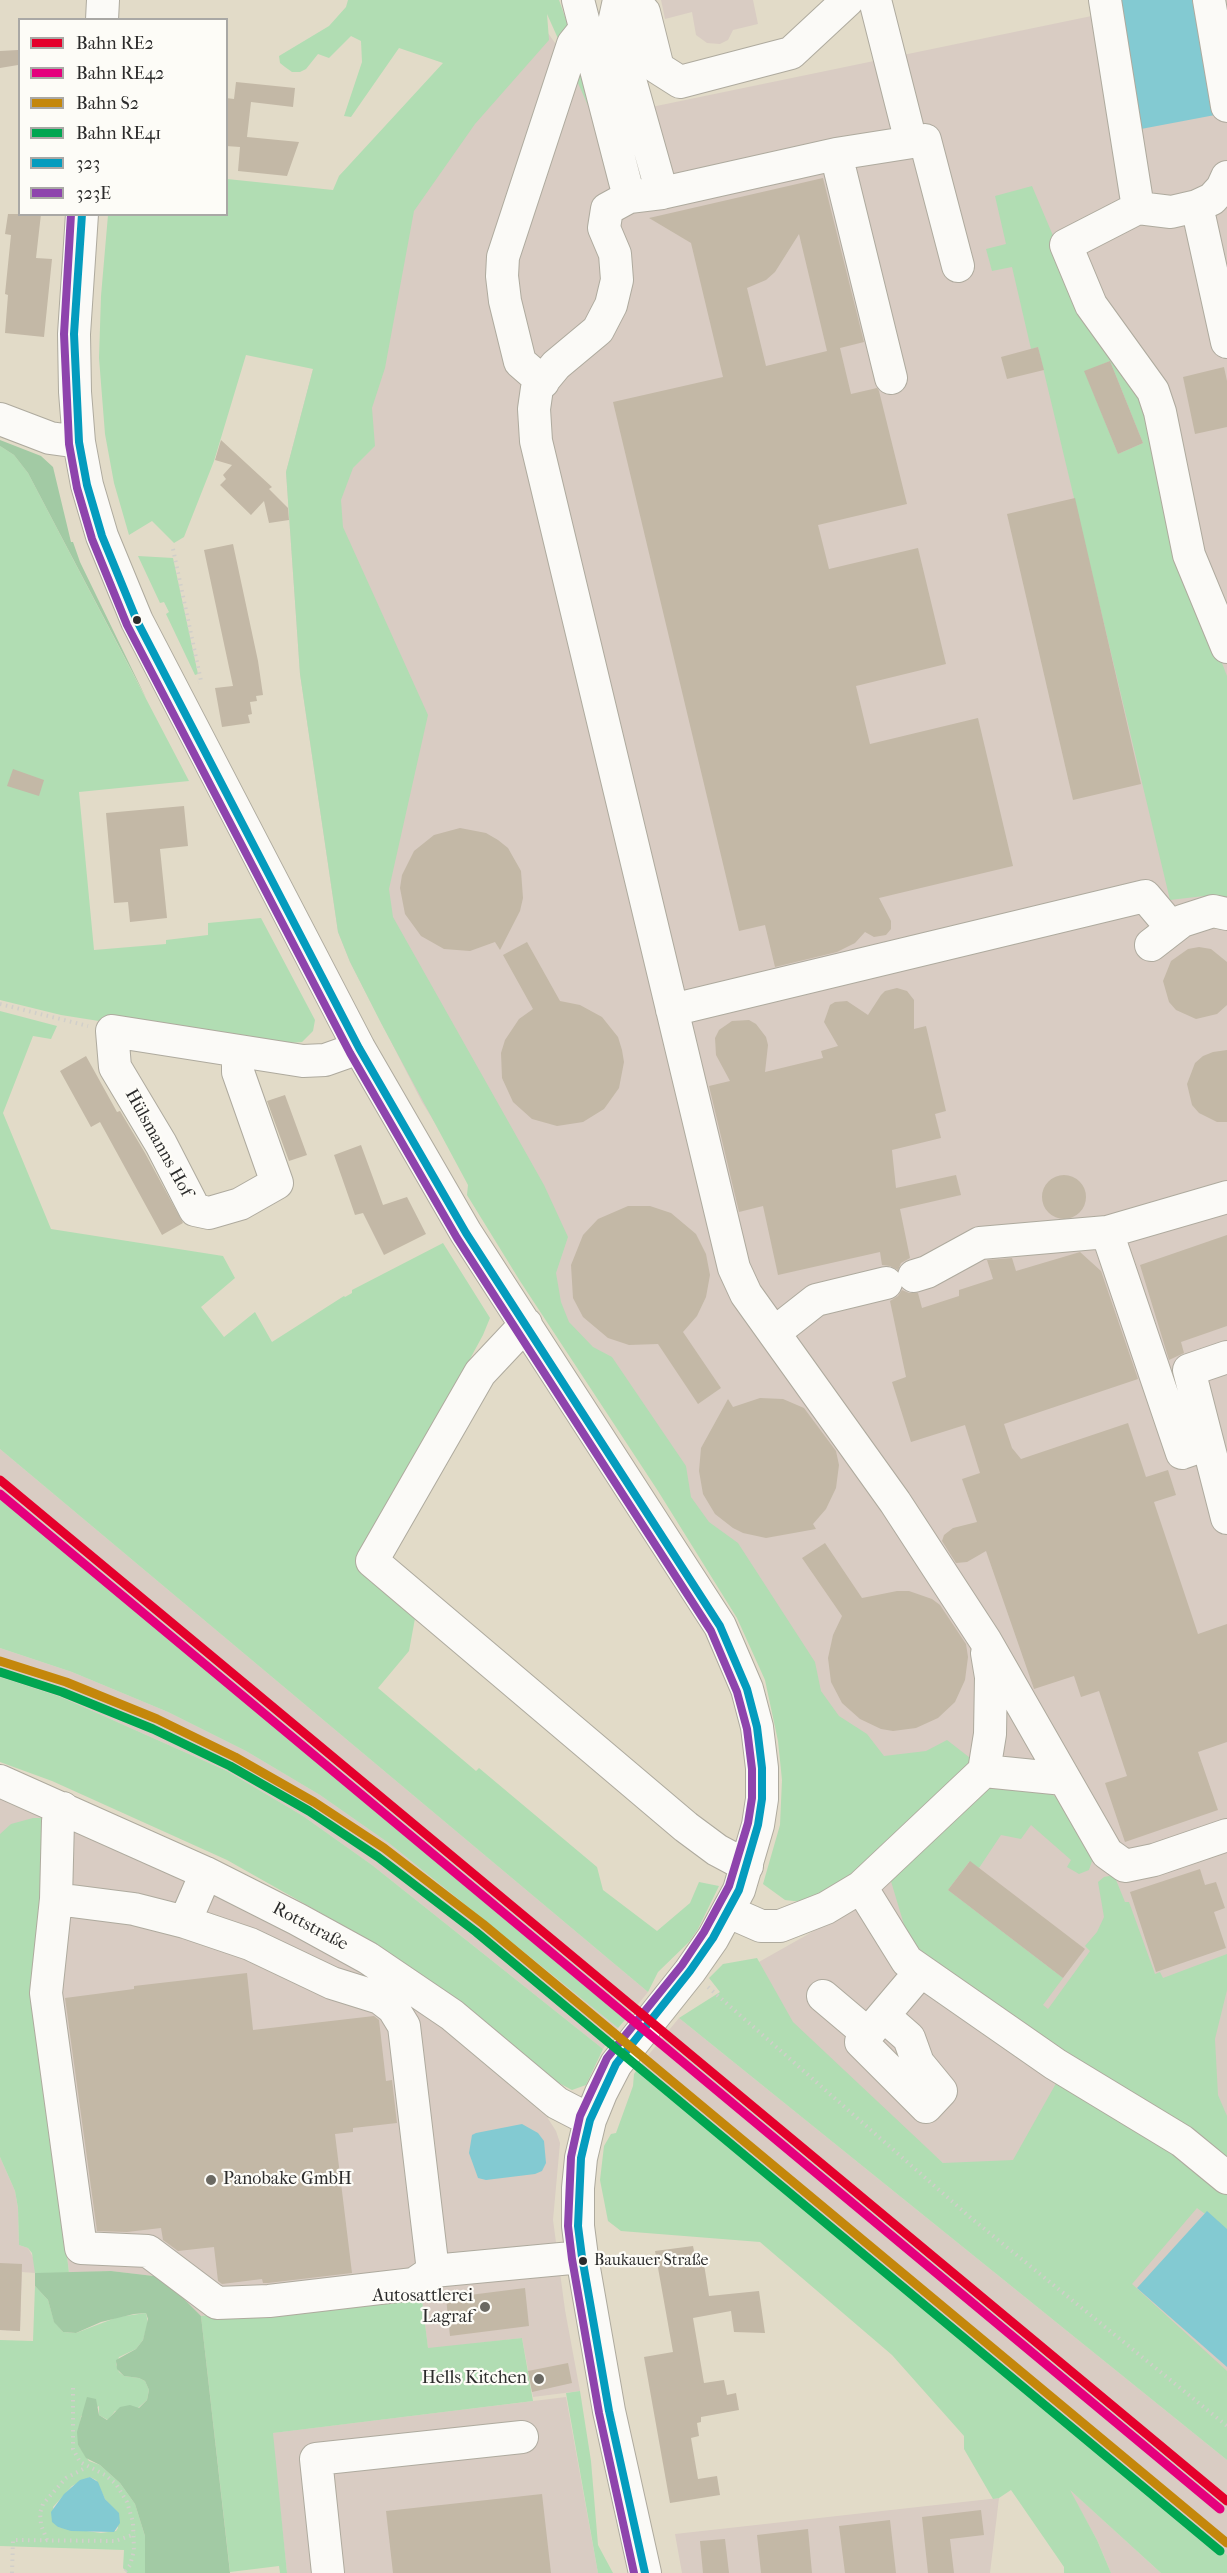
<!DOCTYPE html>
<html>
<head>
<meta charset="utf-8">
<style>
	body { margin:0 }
	#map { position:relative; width:1227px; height:2573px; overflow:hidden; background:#e2dbc8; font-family:"IM FELL French Canon",serif }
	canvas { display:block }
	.legend { position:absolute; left:18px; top:18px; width:210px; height:198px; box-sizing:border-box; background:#fdfcf7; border:2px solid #a9a8a5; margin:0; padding:8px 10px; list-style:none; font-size:18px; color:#2b2b2b }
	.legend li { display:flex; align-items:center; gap:12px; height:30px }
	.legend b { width:30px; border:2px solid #a9a8a5 }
</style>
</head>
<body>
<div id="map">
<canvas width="1227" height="2573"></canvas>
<ul class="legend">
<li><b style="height:8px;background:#e4002b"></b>Bahn RE2</li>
<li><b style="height:8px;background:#e5007d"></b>Bahn RE42</li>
<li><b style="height:8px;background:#c4870b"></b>Bahn S2</li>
<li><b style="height:8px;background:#00a651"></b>Bahn RE41</li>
<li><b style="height:8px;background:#049cbe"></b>323</li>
<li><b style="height:8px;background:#8e44ad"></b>323E</li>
</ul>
</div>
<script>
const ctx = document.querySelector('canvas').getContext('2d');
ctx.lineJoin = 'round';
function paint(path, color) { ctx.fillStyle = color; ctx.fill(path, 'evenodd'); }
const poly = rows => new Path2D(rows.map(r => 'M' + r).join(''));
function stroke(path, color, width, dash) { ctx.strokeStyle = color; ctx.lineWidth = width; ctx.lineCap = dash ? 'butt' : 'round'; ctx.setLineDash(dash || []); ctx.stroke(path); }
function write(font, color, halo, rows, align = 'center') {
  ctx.font = font + ' "IM FELL French Canon",serif'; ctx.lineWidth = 4.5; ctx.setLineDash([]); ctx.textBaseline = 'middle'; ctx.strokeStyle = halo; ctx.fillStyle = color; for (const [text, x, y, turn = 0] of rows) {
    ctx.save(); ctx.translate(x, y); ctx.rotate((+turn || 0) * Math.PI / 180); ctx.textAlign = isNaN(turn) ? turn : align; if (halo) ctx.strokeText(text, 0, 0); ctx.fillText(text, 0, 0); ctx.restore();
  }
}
paint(poly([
	[524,0,608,116,1169,0,1227,0,1227,2411,754,1998,750,1967,835,1919,787,1694,422,1102,350,962,338,932,300,674,286,472,313,369,339,176],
	[661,0,753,0,758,24,733,30,728,40,720,44,707,43,696,35,692,12,665,19],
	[0,1449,648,1992,630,2014,391,1816,103,1583,0,1495],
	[0,1648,72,1672,168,1712,246,1751,320,1795,390,1844,618,2028,603,2049,372,1865,303,1816,227,1771,61,1697,0,1677],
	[0,1796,162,1867,332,1951,442,2028,547,2117,556,2131,560,2143,553,2220,565,2310,580,2391,533,2397,522,2338,428,2349,421,2291,201,2316,161,2277,111,2271,69,2273,36,1996,0,1834],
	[679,2018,1227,2460,1227,2555,887,2274,641,2064],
	[0,2157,15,2191,18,2208,19,2245,28,2248,35,2261,35,2273,22,2272,20,2331,0,2330],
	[566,2397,598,2573,287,2573,272,2433],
	[1068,2488,1161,2573,1111,2573,1097,2540],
	[999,2498,990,2573,682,2573,675,2534]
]), '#d9ccc3');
paint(poly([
	[348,0,559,0,629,197,547,14,549,40,475,124,414,211,385,368,372,408,375,446,353,468,341,500,343,527,428,715,389,889,393,917,544,1185,568,1237,556,1273,561,1302,569,1322,593,1347,612,1357,686,1466,691,1497,709,1522,738,1543,815,1662,821,1691,839,1716,867,1734,884,1756,926,1751,947,1740,974,1761,864,1871,802,1902,785,1900,763,1884,780,1825,782,1780,778,1741,765,1680,737,1618,658,1491,520,1281,467,1195,468,1185,381,1023,350,962,338,932,300,674,286,472,313,369,246,355,214,461,184,537,174,543,152,521,129,535,114,483,105,434,99,358,101,296,108,215,226,214,227,179,333,190,339,176,443,63,399,48,351,117,344,116,362,62,361,41,351,36,329,58,318,54,306,69,300,72,292,72,285,67,280,63,279,56,329,26,346,7],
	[1032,186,1087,316,1140,391,1181,557,1227,676,1227,902,1204,896,1170,900,1038,347,1031,349,1012,267,992,271,986,249,1006,244,995,196],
	[1110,361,1143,443,1118,454,1085,372],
	[0,446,14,455,28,473,189,781,79,792,94,950,166,944,166,940,208,935,208,923,261,918,315,1020,313,1031,302,1042,257,1046,61,1015,0,1000],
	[138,556,173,558,198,674,195,675,166,614,169,612,164,602,160,603],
	[0,1011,57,1026,51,1039,33,1036,3,1113,51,1229,223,1256,235,1278,201,1307,224,1337,255,1312,272,1342,344,1296,345,1297,352,1293,352,1290,443,1243,490,1318,483,1335,383,1519,355,1562,416,1613,409,1651,378,1688,476,1771,479,1768,597,1867,603,1890,657,1931,690,1903,699,1882,719,1886,698,1929,689,1942,658,1972,648,1992,0,1449],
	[0,1495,103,1583,391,1816,630,2014,618,2028,390,1844,320,1795,246,1751,168,1712,72,1672,0,1648],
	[0,1677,61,1697,227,1771,303,1816,372,1865,603,2049,586,2085,572,2090,557,2082,483,2021,381,1947,227,1860,52,1781,0,1762],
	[998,1780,1026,1784,1052,1794,1071,1812,1095,1852,1089,1870,1079,1874,1067,1867,1071,1860,1031,1825,1021,1839,1001,1835,979,1868,969,1862,948,1890,1063,1978,1043,2005,1048,2009,1090,1951,1085,1946,1097,1932,1104,1917,1098,1882,1104,1877,1114,1875,1125,1902,1129,1902,1155,1974,1160,1972,1163,1978,1227,1954,1227,1990,1215,2039,1218,2095,1227,2116,1227,2160,1031,2033,943,1971,908,1938,890,1878,970,1797],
	[33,1818,50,1818,36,1996,69,2273,35,2273,32,2253,28,2248,19,2245,18,2208,15,2191,0,2157,0,1834,11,1824],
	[757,1958,793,2022,943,2163,1013,2160,1059,2078,1227,2186,1227,2230,1197,2208,1132,2284,1227,2371,1227,2460,679,2018,720,1992,709,1978,723,1964],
	[641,2064,887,2274,1227,2555,1227,2573,1161,2573,1070,2490,1097,2540,1111,2573,1064,2573,1064,2567,1011,2490,999,2498,993,2499,964,2449,964,2436,892,2355,760,2242,621,2231,608,2221,600,2180,604,2146,611,2134,616,2133,633,2086,634,2074],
	[35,2286,48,2300,54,2321,63,2332,76,2333,118,2317,146,2313,148,2323,143,2340,136,2349,119,2357,116,2364,119,2372,124,2376,139,2378,145,2381,149,2390,147,2400,138,2408,115,2411,108,2420,99,2415,99,2406,81,2416,78,2445,89,2461,100,2465,120,2483,135,2504,145,2536,145,2573,127,2573,123,2568,124,2550,0,2546,0,2340,33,2341],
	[90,2477,96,2480,105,2499,113,2508,118,2528,116,2531,101,2533,58,2527,53,2507,72,2486],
	[421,2291,428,2348,522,2338,533,2401,273,2433,287,2573,280,2573,279,2566,230,2572,201,2316],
	[580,2391,591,2461,598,2545,613,2573,598,2573,566,2393]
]), '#b1ddb3');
paint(poly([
	[0,440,41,456,53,467,71,542,73,542,80,562,146,698,28,473,14,455,0,446],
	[111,2271,162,2277,201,2316,230,2573,145,2573,145,2536,135,2504,120,2483,100,2465,86,2458,78,2445,77,2432,87,2397,96,2399,99,2415,107,2420,120,2407,130,2405,139,2408,147,2400,149,2390,145,2381,139,2378,124,2376,117,2369,116,2360,136,2349,143,2340,148,2319,146,2313,134,2314,101,2322,76,2333,63,2332,54,2322,48,2300,35,2286,35,2273]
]), '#a2caa4');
paint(poly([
	[1119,0,1196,0,1215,115,1141,129],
	[522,2124,538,2133,544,2141,546,2163,542,2171,535,2174,486,2180,478,2178,469,2153,472,2135,476,2133],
	[1207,2211,1227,2229,1227,2367,1137,2288],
	[90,2477,98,2482,105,2499,119,2513,120,2523,114,2532,71,2531,58,2527,52,2522,51,2512,64,2494,80,2480]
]), '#83cad2');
paint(poly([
	[18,50,18,65,0,68,0,51],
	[236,82,295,88,293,107,251,102,247,137,299,142,287,176,238,171,240,147,226,146,226,98,234,99],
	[823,178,864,342,840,348,851,394,877,388,879,391,907,504,818,525,829,569,918,548,946,664,856,686,870,744,978,718,1013,866,879,898,891,921,891,929,886,935,874,937,865,932,855,943,837,952,775,967,765,925,739,931,613,402,723,377,691,243,649,218],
	[799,234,827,351,766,366,747,288,766,280,775,272],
	[8,214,41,214,36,258,52,259,44,337,5,333,8,295,5,294,11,235,5,234],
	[1038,347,1044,370,1007,379,1001,357],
	[1110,361,1143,443,1118,454,1084,371],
	[1224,367,1227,381,1227,427,1195,434,1183,377],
	[221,440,272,487,269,489,288,508,289,520,269,523,264,501,251,515,220,485,226,479,223,475,232,465,215,460],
	[1075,498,1141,784,1073,800,1007,514],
	[233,544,258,661,263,695,256,696,257,701,250,702,252,714,248,715,250,723,222,727,215,688,233,686,204,550],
	[13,769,44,780,39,796,7,786],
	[184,806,188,846,160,849,167,918,130,922,128,902,114,903,106,813],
	[460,828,486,833,498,840,508,848,521,871,523,898,520,911,500,950,495,942,470,951,444,949,421,936,405,914,400,888,402,875,414,851,434,835],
	[527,942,560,1001,580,1005,602,1017,618,1037,622,1050,624,1062,619,1088,604,1109,583,1122,557,1126,532,1119,513,1102,502,1078,501,1053,505,1040,519,1019,533,1009,503,955],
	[1199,947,1211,949,1227,962,1227,1005,1217,1014,1196,1019,1176,1010,1169,1002,1163,981,1171,961,1188,949],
	[897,988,907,991,914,1000,914,1029,926,1026,946,1111,935,1114,941,1138,892,1150,896,1188,956,1175,961,1195,900,1209,910,1258,901,1263,898,1270,890,1266,882,1265,880,1252,778,1275,763,1206,739,1212,709,1086,730,1081,716,1055,715,1038,719,1030,732,1021,749,1020,756,1024,766,1037,768,1045,765,1072,823,1058,821,1051,838,1046,824,1022,830,1005,835,1002,847,1001,868,1015,881,995,885,991],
	[1227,1050,1227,1122,1217,1122,1199,1113,1192,1105,1187,1084,1195,1063,1203,1056,1213,1052],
	[86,1056,117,1112,120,1111,145,1153,183,1223,162,1235,100,1122,91,1127,60,1071],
	[285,1095,307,1155,289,1161,267,1101],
	[361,1145,383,1205,407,1197,426,1234,384,1255,363,1213,355,1215,334,1155],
	'1042 1197a22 22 0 1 1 44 0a22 22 0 1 1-44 0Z',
	[628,1206,650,1206,671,1213,696,1234,706,1254,710,1275,706,1297,697,1316,683,1332,721,1388,698,1404,658,1344,629,1345,608,1338,583,1317,573,1298,571,1265,583,1235,598,1219],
	[1227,1235,1227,1326,1181,1342,1184,1353,1169,1360,1140,1265],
	[1080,1252,1101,1271,1138,1379,1004,1424,1012,1448,1021,1459,1128,1423,1146,1477,1168,1470,1176,1495,1154,1502,1198,1634,1227,1624,1227,1742,1198,1752,1218,1810,1125,1842,1105,1783,1127,1776,1099,1691,1081,1697,1074,1676,1034,1689,986,1551,967,1562,956,1563,942,1541,944,1535,953,1528,977,1522,962,1479,980,1473,965,1425,911,1442,892,1382,906,1377,890,1301,898,1296,902,1290,909,1293,918,1293,922,1308,959,1296,959,1290,993,1279,987,1260,1012,1258,1016,1271],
	[760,1398,783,1399,804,1408,836,1451,839,1465,836,1488,826,1509,813,1524,816,1529,766,1538,743,1533,733,1528,715,1514,703,1494,699,1471,701,1448,728,1399,733,1407],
	[825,1543,862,1598,897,1591,909,1591,932,1599,940,1605,966,1644,968,1657,965,1680,955,1702,938,1718,916,1728,893,1731,881,1729,860,1719,842,1703,831,1682,828,1658,833,1635,842,1616,802,1558],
	[970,1861,1085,1949,1063,1978,948,1890],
	[1200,1869,1205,1885,1216,1882,1225,1908,1214,1912,1226,1948,1156,1972,1130,1892],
	[247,1973,253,2030,374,2016,379,2020,386,2081,392,2080,397,2123,353,2128,353,2132,335,2134,352,2273,268,2283,263,2283,262,2279,222,2284,218,2281,214,2247,178,2251,163,2240,161,2228,127,2232,97,2231,65,1998,134,1989,134,1986],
	[693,2246,697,2265,704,2264,709,2296,759,2291,765,2333,734,2332,731,2311,693,2318,704,2383,724,2380,727,2395,736,2393,739,2410,701,2417,701,2422,697,2423,699,2436,691,2438,698,2479,717,2476,720,2495,670,2503,644,2357,673,2352,655,2251],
	[0,2263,22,2264,20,2331,0,2330],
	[525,2288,529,2326,450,2336,446,2298],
	[568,2363,572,2383,532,2392,528,2371],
	[542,2494,551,2573,393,2573,386,2511],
	[981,2510,984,2535,950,2539,954,2573,928,2573,922,2517],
	[890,2520,896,2573,845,2573,839,2526],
	[808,2529,812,2573,761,2573,757,2535],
	[725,2539,729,2573,703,2573,700,2541]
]), '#c3b8a6');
const minor = poly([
	[578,0,629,197,607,209,604,228,615,254,617,280,611,305,598,330,556,365,537,388,534,409,536,441,734,1268,746,1294,895,1502,985,1640,1107,1853,1125,1866,1154,1860,1227,1835],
	[619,0,614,23,662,193],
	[630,0,644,12,658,68,680,82,791,53,848,0],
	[875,0,911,142],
	[1105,0,1138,208,1171,212,1197,206,1212,199,1222,188,1227,177],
	[1209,0,1227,106],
	[102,20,103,0],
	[836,154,925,140,958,266],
	[629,197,662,193,836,154,891,378],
	[1197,206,1227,342],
	[1138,208,1066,245,1091,305,1153,391,1160,412,1189,555,1227,647],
	[82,214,74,334,75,392,79,442,87,485,102,536,137,621,359,1048,466,1233,720,1626,747,1689,757,1727,762,1768,762,1799,758,1825,739,1890,713,1938,690,1971,616,2064,601,2093,590,2120,581,2158,578,2188,578,2226,582,2257,609,2411,645,2573],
	[543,382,520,362,505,301,502,276,503,257,573,44,585,29],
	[0,419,50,438,79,442],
	[1151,945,1182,921,1213,911,1227,914],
	[672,1010,1145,896,1172,928],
	[238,1052,238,1072,277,1183,240,1204,209,1213,195,1210,161,1144,115,1067,112,1031,303,1061,325,1060,359,1048],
	[1107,1232,1182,1453,1208,1444,1227,1518],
	[914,1276,927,1272,980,1243,1107,1232,1227,1197],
	[526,1324,480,1373,372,1561,686,1827,717,1850,747,1866],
	[774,1333,816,1300,886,1283],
	[1208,1444,1189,1370,1227,1357],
	[984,1771,990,1734,991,1677,987,1653],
	[0,1781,206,1873,297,1919,368,1958,452,2015,557,2103,590,2120],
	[63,1808,58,1821,56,1899,134,1909,185,1922,250,1944,332,1983,380,1998,393,2008,404,2026,433,2271,582,2257],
	[861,1887,907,1961,1055,2064,1182,2141,1227,2178],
	[56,1899,46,1993,81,2248,148,2251,217,2303,269,2301,414,2284,433,2271],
	[729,1912,761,1926,780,1926,826,1908,861,1887,984,1771,1064,1779],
	[185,1922,206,1873],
	[823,1996,868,2034],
	[884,2016,909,2038,918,2063,941,2091,926,2107,861,2042,921,1971],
	[328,2573,316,2459,522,2437]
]);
stroke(minor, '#aeaa9e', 34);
stroke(poly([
	[173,549,201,681,198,682],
	[0,1004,88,1026],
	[708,1987,971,2218,1227,2426],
	[73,2388,73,2449,80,2462,105,2475,116,2484,127,2502,133,2522,134,2551,130,2565,124,2573],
	[47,2540,41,2525,40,2513,43,2504,66,2478,87,2467],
	[12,2573,13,2540,115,2541,135,2534]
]), '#d1cfca', 4, [1.5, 4.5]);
stroke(minor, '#fbfaf7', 32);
stroke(poly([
	[82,214,74,334,79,442,87,485,102,536,137,621,359,1048,466,1233,720,1626,747,1689,757,1727,762,1768,762,1799,758,1825,739,1890,713,1938,690,1971,616,2064,590,2120,581,2158,578,2226,582,2257,609,2411,645,2573]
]), '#049cbe', 8);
stroke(poly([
	[71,214,64,334,69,444,77,488,92,539,127,625,350,1053,457,1238,711,1631,737,1692,747,1729,752,1769,752,1798,748,1823,729,1886,704,1932,682,1965,607,2058,580,2116,571,2157,568,2226,572,2259,599,2413,634,2573]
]), '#8e44ad', 8);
stroke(poly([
	[0,1480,1227,2501]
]), '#e4002b', 9);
stroke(poly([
	[0,1494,1220,2509]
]), '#e5007d', 9);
stroke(poly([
	[0,1661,66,1682,157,1719,235,1757,314,1802,384,1848,483,1924,1227,2543]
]), '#c4870b', 9);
stroke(poly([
	[0,1672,62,1692,153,1729,230,1766,309,1811,378,1857,476,1932,1220,2551]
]), '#00a651', 9);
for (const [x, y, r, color] of [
	[137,620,5,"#2b2b2b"],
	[211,2180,6,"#6b6962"],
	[583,2261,5,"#2b2b2b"],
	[485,2307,6,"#6b6962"],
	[539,2379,6,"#6b6962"]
]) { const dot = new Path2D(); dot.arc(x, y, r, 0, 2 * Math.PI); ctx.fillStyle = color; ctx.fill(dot); stroke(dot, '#fdfcf7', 2); }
write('16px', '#2b2b2b', '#fdfcf7', [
	["Baukauer Straße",594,2261]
], 'left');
write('18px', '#2b2b2b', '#fdfcf7', [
	["Hülsmanns Hof",158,1143,61],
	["Rottstraße",310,1927,28]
]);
write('18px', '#2b2b2b', '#fdfcf7', [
	["Panobake GmbH",223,2180,"left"],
	["Autosattlerei",473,2297],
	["Lagraf",473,2318],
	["Hells Kitchen",527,2379]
], 'right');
</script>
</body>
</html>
